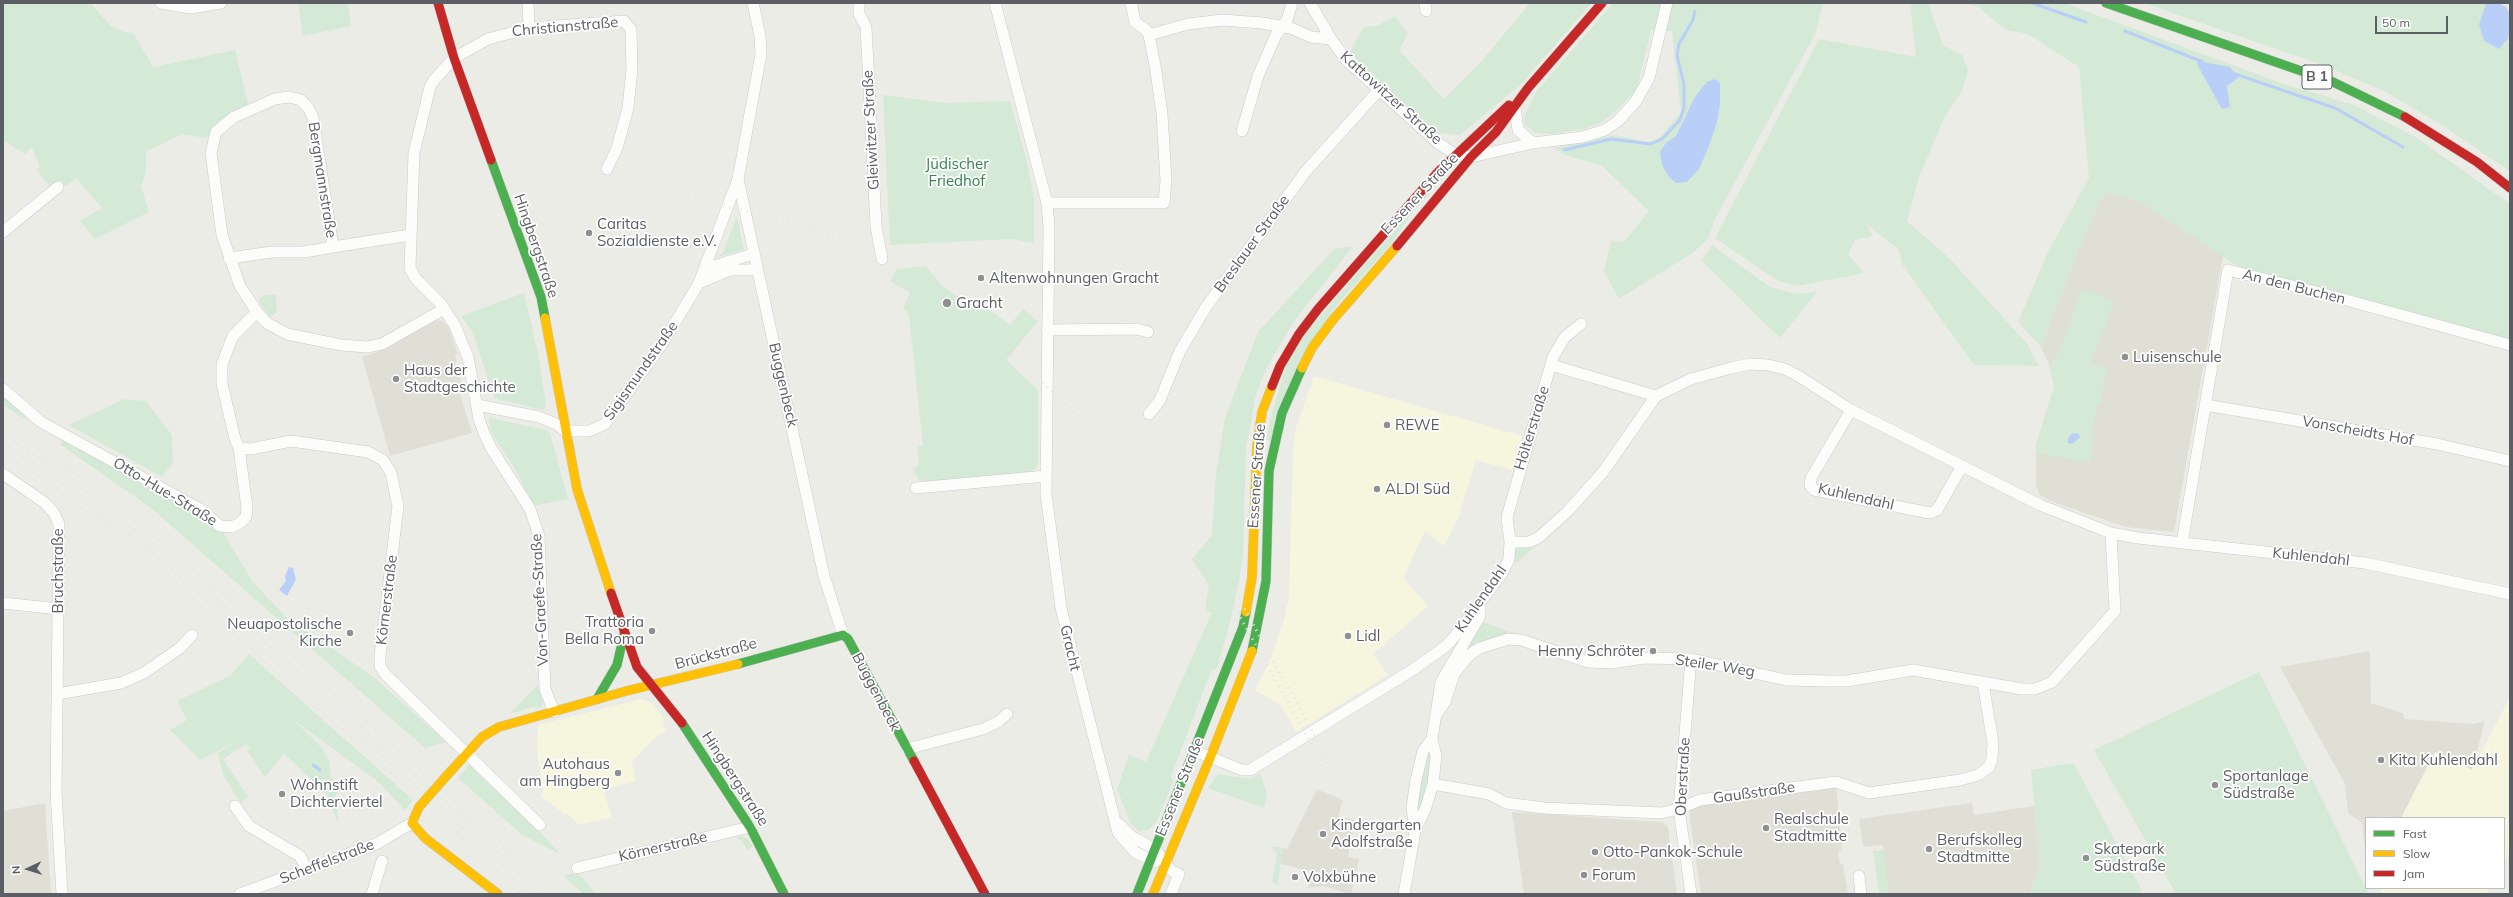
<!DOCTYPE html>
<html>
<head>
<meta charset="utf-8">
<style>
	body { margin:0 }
	#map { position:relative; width:2513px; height:897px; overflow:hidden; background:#ecece7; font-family:Mulish,sans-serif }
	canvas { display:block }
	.frame { position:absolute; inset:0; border:4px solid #5c5e65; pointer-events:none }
	.legend { position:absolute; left:2365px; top:817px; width:140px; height:72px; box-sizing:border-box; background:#fff; border:1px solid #bebfc1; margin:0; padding:5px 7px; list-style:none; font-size:12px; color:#5c5e65 }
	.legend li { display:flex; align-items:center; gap:8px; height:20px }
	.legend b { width:20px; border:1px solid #bebfc1 }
	.north { position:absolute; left:8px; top:849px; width:40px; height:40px; -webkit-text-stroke:3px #fff; paint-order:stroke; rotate:266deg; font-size:11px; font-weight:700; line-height:16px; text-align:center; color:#5c5e65 }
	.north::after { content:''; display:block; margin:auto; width:14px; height:18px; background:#5c5e65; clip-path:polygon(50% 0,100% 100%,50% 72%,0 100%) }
	.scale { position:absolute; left:2375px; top:16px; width:73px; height:18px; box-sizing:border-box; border:2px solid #5c5e65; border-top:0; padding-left:5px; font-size:12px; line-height:14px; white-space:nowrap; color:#5c5e65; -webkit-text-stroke:3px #fff; paint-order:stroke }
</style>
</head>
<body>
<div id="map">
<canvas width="2513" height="897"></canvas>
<div class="frame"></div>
<ul class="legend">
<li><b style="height:5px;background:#4caf50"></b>Fast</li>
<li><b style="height:5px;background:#ffc107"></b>Slow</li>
<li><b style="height:5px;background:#c62828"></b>Jam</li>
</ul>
<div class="north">N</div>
<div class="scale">50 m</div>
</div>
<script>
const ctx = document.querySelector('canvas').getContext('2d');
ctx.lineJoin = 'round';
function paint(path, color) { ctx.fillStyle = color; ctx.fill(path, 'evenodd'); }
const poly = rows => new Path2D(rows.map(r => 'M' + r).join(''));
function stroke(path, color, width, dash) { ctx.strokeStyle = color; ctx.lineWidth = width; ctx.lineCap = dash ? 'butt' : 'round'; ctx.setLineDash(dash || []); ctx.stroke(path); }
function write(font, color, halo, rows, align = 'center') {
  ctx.font = font + ' Mulish,sans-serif'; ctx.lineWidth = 3.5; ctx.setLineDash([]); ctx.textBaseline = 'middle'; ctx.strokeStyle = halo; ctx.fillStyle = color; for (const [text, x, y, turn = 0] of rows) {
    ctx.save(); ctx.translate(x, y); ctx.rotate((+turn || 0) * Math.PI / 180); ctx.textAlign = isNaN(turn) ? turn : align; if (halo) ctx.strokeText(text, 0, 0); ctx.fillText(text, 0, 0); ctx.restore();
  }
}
paint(poly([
	[1314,376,1522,436,1512,470,1476,460,1459,516,1444,546,1425,531,1403,578,1428,606,1373,654,1388,675,1296,732,1281,705,1255,690,1268,665,1283,623,1289,597,1293,452,1296,428],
	[2510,697,2510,852,2504,862,2504,818,2401,818,2435,751,2472,770],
	[642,699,652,703,664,719,662,723,666,730,649,743,632,762,636,781,603,789,612,817,579,825,567,813,565,815,541,796,543,793,537,749,538,725],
	[2379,888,2490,888,2486,894,2383,894]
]), '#f6f6df');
paint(poly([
	[2108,193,2139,201,2223,256,2174,532,2126,527,2050,501,2040,495,2036,486,2036,445,2054,387,2050,367,2041,347,2077,253,2100,200],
	[441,320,448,326,458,354,455,355,457,362,455,363,462,383,457,385,472,433,390,456,362,357,385,349,429,323],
	[2370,651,2371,703,2403,713,2404,719,2473,724,2485,721,2472,770,2435,752,2401,818,2366,818,2366,860,2362,823,2348,813,2345,784,2280,667],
	[1836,782,1842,851,1838,852,1840,864,1843,864,1848,894,1701,894,1688,805],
	[1317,789,1343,800,1338,816,1355,820,1348,857,1359,859,1351,894,1323,886,1308,888,1311,871,1281,864,1283,848,1287,849],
	[45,803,51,894,3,894,3,811],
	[1972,803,1974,815,2034,806,2040,868,2031,889,2032,894,1888,894,1883,845,1863,847,1859,819],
	[1512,812,1662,822,1668,827,1677,894,1524,894]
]), '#e0dfd6');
paint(poly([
	[3,3,90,3,110,25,124,32,134,34,153,67,235,50,248,104,218,122,207,138,181,134,146,152,146,172,141,186,149,212,95,239,80,221,102,208,76,178,66,186,60,180,51,188,37,170,40,167,32,147,25,154,3,140],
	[298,3,348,3,351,26,303,36],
	[1530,3,1592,3,1521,84,1460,135,1436,133,1378,83,1350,52,1363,27,1377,26,1395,16,1408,34,1399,50,1444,99,1480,63],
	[1613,3,1823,3,1816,32,1715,219,1709,237,1694,252,1619,299,1604,272,1611,241,1624,242,1649,211,1601,165,1565,155,1554,148,1615,135,1648,142,1659,138,1681,112,1672,31,1651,30,1637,89,1616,111,1602,122,1583,129,1552,134,1535,133,1525,124,1524,117,1536,92],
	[1910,3,1933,3,1929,6,1943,45,1962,55,1968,70,1962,91,1944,118,1919,177,1907,221,1950,259,2028,345,2039,366,1974,365,1902,264,1899,250,1867,224,1872,236,1855,240,1848,254,1864,273,1798,286,1778,281,1715,238,1819,39,1916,57],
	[1963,3,2064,3,2284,84,2352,104,2417,138,2510,204,2510,340,2237,266,2139,201,2108,193,2100,200,2077,253,2041,347,2018,322,2048,252,2089,178,2079,67,2028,34,2006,30,1978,7],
	[2144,3,2488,3,2479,24,2504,45,2510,32,2510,171,2445,127,2384,91,2325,66],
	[883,95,945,103,1010,101,1027,162,1034,199,1034,243,1011,239,890,245],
	[1441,178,1443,179,1409,217,1394,241,1336,306,1270,441,1266,440,1272,412,1287,364,1307,331],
	[737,216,744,250,716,257,723,253],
	[1712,245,1770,287,1797,294,1817,292,1780,338,1702,261],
	[1353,246,1292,324,1266,369,1256,394,1246,449,1243,553,1239,582,1229,626,1217,668,1211,671,1171,776,1173,782,1157,821,1148,830,1139,831,1131,824,1117,789,1129,755,1146,762,1212,612,1205,611,1209,585,1192,559,1212,535,1216,474,1225,418,1258,332,1334,249],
	[926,266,941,285,976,310,980,303,1010,325,1023,309,1038,321,1006,360,1038,390,1038,464,1033,472,933,482,919,480,913,470,919,464,917,446,923,446,909,315,903,307,910,293,890,281,897,269],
	[2082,289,2114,301,2091,363,2106,368,2101,403,2097,404,2092,434,2095,435,2090,462,2036,453,2036,445,2054,387,2050,367,2059,351],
	[524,293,538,353,546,405,544,410,494,398,473,333,461,316],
	[264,295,276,295,277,312,270,317,258,300],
	[3,393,35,421,23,418,3,405],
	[124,399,146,401,172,435,173,463,162,477,69,425],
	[489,418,546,430,550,433,568,499,533,506,515,469,491,432],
	[64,438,197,511,223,532,252,581,295,627,301,627,375,678,446,742,425,748,151,508,61,445],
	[1532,545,1535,546,1517,563,1513,559,1516,549],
	[1480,621,1519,635,1469,649,1466,641],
	[249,654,413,800,405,810,376,780,295,721,323,749,329,761,331,777,342,787,336,794,338,824,328,796,284,753,265,777,247,751,250,749,246,744,223,759,248,797,241,803,223,775,218,753,237,741,200,760,170,730,187,720,177,701,230,676],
	[2259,672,2366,888,2370,894,2176,894,2094,750],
	[537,685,543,702,541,707,538,708,537,706,510,714],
	[1429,754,1433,755,1433,772,1421,808,1417,808,1425,755],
	[2065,764,2074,764,2142,891,2136,894,2032,894,2031,889,2040,868,2031,770],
	[469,765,541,833,560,854,522,835,458,778],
	[1260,773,1267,793,1264,808,1208,788,1218,774,1250,779],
	[742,836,748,839,753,846,747,850,741,839,739,840,737,837],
	[1271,846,1283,848,1278,885,1272,882,1277,853],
	[1884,850,1888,894,1879,894,1873,851],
	[578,873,596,894,583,894,563,875]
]), '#d4e9d6');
paint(poly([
	[2499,3,2506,7,2510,14,2510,32,2507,40,2499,49,2484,41,2479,24,2486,4],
	[2197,61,2230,67,2238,78,2227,86,2230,107,2222,109,2198,66],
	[1715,79,1720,83,1720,103,1717,122,1709,146,1699,169,1687,182,1676,183,1669,177,1662,165,1660,152,1666,143,1676,136,1695,97,1707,82],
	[2074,433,2078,434,2080,437,2072,444,2067,443,2070,435],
	[289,567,293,568,296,579,287,596,279,590,286,581,285,576]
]), '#bacff8');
stroke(poly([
	[2032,3,2086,22],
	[2125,31,2203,62],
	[2232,73,2335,108,2403,147],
	[1564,150,1611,139,1651,144,1662,139,1680,120,1684,108,1684,85,1677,55,1679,44,1693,20,1695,11],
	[313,765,320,770]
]), '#bacff8', 3);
const street = poly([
	[161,3,191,8,221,3],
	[528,3,529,28],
	[753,3,760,36,761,54,738,179,824,576,843,635],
	[859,3,859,14,866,27,876,226,882,259],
	[995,3,1047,203,1049,226,1046,494,1061,608,1118,833,1135,852,1155,862],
	[1310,3,1331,39,1347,61,1438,143,1456,155,1471,157,1533,143,1583,137,1605,130,1618,121,1636,101,1649,78,1667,3],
	[1425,3,1426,11],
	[1149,35,1188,24,1223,20,1262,23,1291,28,1311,37,1331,39],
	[1515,108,1518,130,1533,143],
	[1242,131,1258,76,1276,35,1287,20,1292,3],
	[1047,203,1164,203,1166,181,1162,114,1156,71,1149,35,1146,30,1135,22,1131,3],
	[3,232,58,187],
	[410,235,333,247,313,118,309,109,301,100,289,97,275,99,234,117,216,132,211,153,222,235,240,286,257,312,267,323,287,334,341,345,367,347,382,344,444,309],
	[229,258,272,252,304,252,333,247],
	[704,269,753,254],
	[699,283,730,270,757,270],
	[1047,330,1137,329,1148,332],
	[1551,365,1656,396],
	[3,389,41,422,200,509,220,526,232,527,240,523,246,517,247,508,239,448,235,439,222,384,222,364,233,336,257,312],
	[477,405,539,417,556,424,565,431,589,431,605,424,662,344,699,283,738,179],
	[2205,405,2437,444,2510,461],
	[1851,410,1811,478,1810,485,1814,490,1930,513,1937,510,1962,466],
	[1149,414,1160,400,1180,351,1206,307,1306,171,1379,90],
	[239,448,251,449,291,441,368,452,383,460,391,473,398,506,380,656,380,666,385,674,540,825],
	[3,474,45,503,54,513,59,524,56,792,62,894],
	[916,488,1046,476],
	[1510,542,1529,542,1538,538,1567,512,1603,472,1656,396,1691,379,1731,368,1750,364,1768,365,1785,369,1800,377,1851,410,2040,505,2111,533,2138,538,2365,563,2510,594],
	[2182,543,2228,270,2328,295,2510,345],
	[3,603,59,609],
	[57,694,121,683,144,673,180,648,192,635],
	[554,712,545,689,539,536,530,509,491,448,484,433,479,419,468,357,455,326,442,305,416,279,410,268,414,153,430,87,434,80,454,58,488,39,529,28,624,21,631,29,632,69,628,108,617,148,607,169],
	[1438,712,1445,702,1454,674,1469,655,1480,648,1508,639,1521,640,1588,662,1611,663,1645,658,1691,659,1786,680,1829,681,1847,681,1913,670,2022,689,2035,689,2052,682,2115,611,2111,533],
	[907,749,983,729,998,722,1007,714],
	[1195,751,1242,770,1250,770,1414,669,1446,646,1455,636,1503,572,1509,559,1510,542,1507,517,1553,357,1565,337,1581,324],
	[1433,784,1489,794,1506,803,1544,808,1661,813,1679,809,1700,800,1836,782,1869,793,1960,780,1978,775,1989,767,1992,759,1993,743,1983,683],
	[235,806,249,826,300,856,307,870],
	[1119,824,1132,837,1155,849,1172,871,1179,874,1171,894],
	[1415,830,1425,810,1433,784,1436,756,1432,739],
	[577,868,750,827],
	[1859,876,1861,894],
	[240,894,376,844,412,823],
	[372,894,382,861],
	[1404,894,1415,831,1412,807,1416,780,1423,751,1432,739,1441,682,1480,616,1480,604],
	[1691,894,1679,809,1691,659]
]);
const fast = poly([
	[2106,3,2333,82,2405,117],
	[491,160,541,297,545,318],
	[1252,651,1266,581,1269,471,1282,413,1302,368],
	[738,664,843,635,848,639,914,761],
	[597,699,617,665,624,634],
	[682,723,750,827,784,894],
	[1137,894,1243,627,1246,612]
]);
const slow = poly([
	[545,318,577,489,611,593],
	[1302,368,1312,348,1332,321,1397,246],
	[1246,612,1252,577,1257,446,1262,412,1272,386],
	[450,772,482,737,499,727,630,690,738,664],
	[419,807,412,823,425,838,498,894],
	[1153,894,1210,758,1252,651]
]);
const jam = poly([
	[438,3,454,58,491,160],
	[2405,117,2477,162,2510,188],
	[1397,246,1471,157,1496,132,1528,88,1602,3],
	[1272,386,1280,366,1299,334,1318,309,1438,172,1509,105],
	[611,593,637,667,682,723],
	[914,761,985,894]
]);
stroke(street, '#c9cac9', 12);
stroke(fast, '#c7c8c8', 10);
stroke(slow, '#c7c8c8', 10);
stroke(jam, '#c7c8c8', 10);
stroke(street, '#fcfcfb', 11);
stroke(fast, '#4caf50', 9);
stroke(slow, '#ffc107', 9);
stroke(jam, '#c62828', 9);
stroke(poly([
	[665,192,800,224,856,246],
	[1012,354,1082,419],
	[3,426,83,480,165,545,471,814,554,894],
	[3,434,79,486,160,549,465,819,543,894],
	[3,443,54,477,155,555,460,825,530,894],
	[3,452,50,483,150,560,456,831,520,894],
	[1206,548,1234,590,1260,637,1321,747,1334,778],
	[1217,576,1316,752,1329,784]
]), '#e4e4e4', 3, [1, 5]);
const slowBridge = poly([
	[419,807,450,772]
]);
stroke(slowBridge, '#c7c8c8', 10, []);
stroke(slowBridge, '#ffc107', 9);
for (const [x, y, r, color] of [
	[589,233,4,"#8e9092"],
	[981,278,4,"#8e9092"],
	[947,303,5,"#8e9092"],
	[2125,357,4,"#8e9092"],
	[396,379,4,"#8e9092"],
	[1387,425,4,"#8e9092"],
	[1377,489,4,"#8e9092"],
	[652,631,4,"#8e9092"],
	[350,633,4,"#8e9092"],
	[1348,636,4,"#8e9092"],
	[1653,651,4,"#8e9092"],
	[2381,760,4,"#8e9092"],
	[618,773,4,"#8e9092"],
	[2215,785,4,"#8e9092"],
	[282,794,4,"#8e9092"],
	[1766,828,4,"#8e9092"],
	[1323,834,4,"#8e9092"],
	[1929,849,4,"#8e9092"],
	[1595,852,4,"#8e9092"],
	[2086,858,4,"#8e9092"],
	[1584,875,4,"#8e9092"],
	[1295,877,4,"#8e9092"]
]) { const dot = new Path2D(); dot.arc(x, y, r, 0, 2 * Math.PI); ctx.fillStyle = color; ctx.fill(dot); stroke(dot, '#fff', 1.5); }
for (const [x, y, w] of [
	[2317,77,30]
]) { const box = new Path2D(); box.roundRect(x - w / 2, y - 12, w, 24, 3); ctx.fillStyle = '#fff'; ctx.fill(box); stroke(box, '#5c5e65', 1); }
write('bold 14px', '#5c5e65', null, [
	["B 1",2317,77]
]);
write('15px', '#5c5e65', '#fff', [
	["Christianstraße",565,27,-5],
	["Kattowitzer Straße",1391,98,42],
	["Gleiwitzer Straße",871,130,-93],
	["Bergmannstraße",322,180,81],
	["Essener Straße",1420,194,-47],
	["Breslauer Straße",1252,244,-54],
	["Hingbergstraße",536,246,71],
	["An den Buchen",2294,287,14],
	["Sigismundstraße",641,371,-55],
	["Buggenbeck",783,385,77],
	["Hölterstraße",1532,428,-73],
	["Vonscheidts Hof",2358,431,10],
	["Essener Straße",1257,476,-86],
	["Otto-Hue-Straße",165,492,31],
	["Kuhlendahl",1856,497,13],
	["Kuhlendahl",2311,557,6],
	["Bruchstraße",58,571,-90],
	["Kuhlendahl",1481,599,-55],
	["Körnerstraße",387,600,-83],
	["Von-Graefe-Straße",540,600,-93],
	["Gracht",1070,648,77],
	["Brückstraße",716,654,-15],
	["Steiler Weg",1715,666,9],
	["Buggenbeck",876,692,62],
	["Oberstraße",1683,777,-87],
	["Hingbergstraße",735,779,57],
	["Essener Straße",1180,787,-68],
	["Gaußstraße",1754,793,-8],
	["Körnerstraße",663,847,-13],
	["Scheffelstraße",327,862,-21]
]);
write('15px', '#33854a', '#fff', [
	["Jüdischer",957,164],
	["Friedhof",957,181]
]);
write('15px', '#5c5e65', '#fff', [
	["Caritas",597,224],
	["Sozialdienste e.V.",597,241],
	["Altenwohnungen Gracht",989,278],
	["Gracht",956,303],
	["Luisenschule",2133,357],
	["Haus der",404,370],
	["Stadtgeschichte",404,387],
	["REWE",1395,425],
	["ALDI Süd",1385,489],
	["Trattoria",644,622,"right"],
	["Bella Roma",644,639,"right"],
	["Neuapostolische",342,624,"right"],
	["Kirche",342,641,"right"],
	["Lidl",1356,636],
	["Henny Schröter",1645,651,"right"],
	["Kita Kuhlendahl",2389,760],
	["Autohaus",610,764,"right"],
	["am Hingberg",610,781,"right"],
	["Sportanlage",2223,776],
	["Südstraße",2223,793],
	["Wohnstift",290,785],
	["Dichterviertel",290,802],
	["Realschule",1774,819],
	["Stadtmitte",1774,836],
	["Kindergarten",1331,825],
	["Adolfstraße",1331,842],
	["Berufskolleg",1937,840],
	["Stadtmitte",1937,857],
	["Skatepark",2094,849],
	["Südstraße",2094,866],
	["Otto-Pankok-Schule",1603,852],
	["Forum",1592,875],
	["Volxbühne",1303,877]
], 'left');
</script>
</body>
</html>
